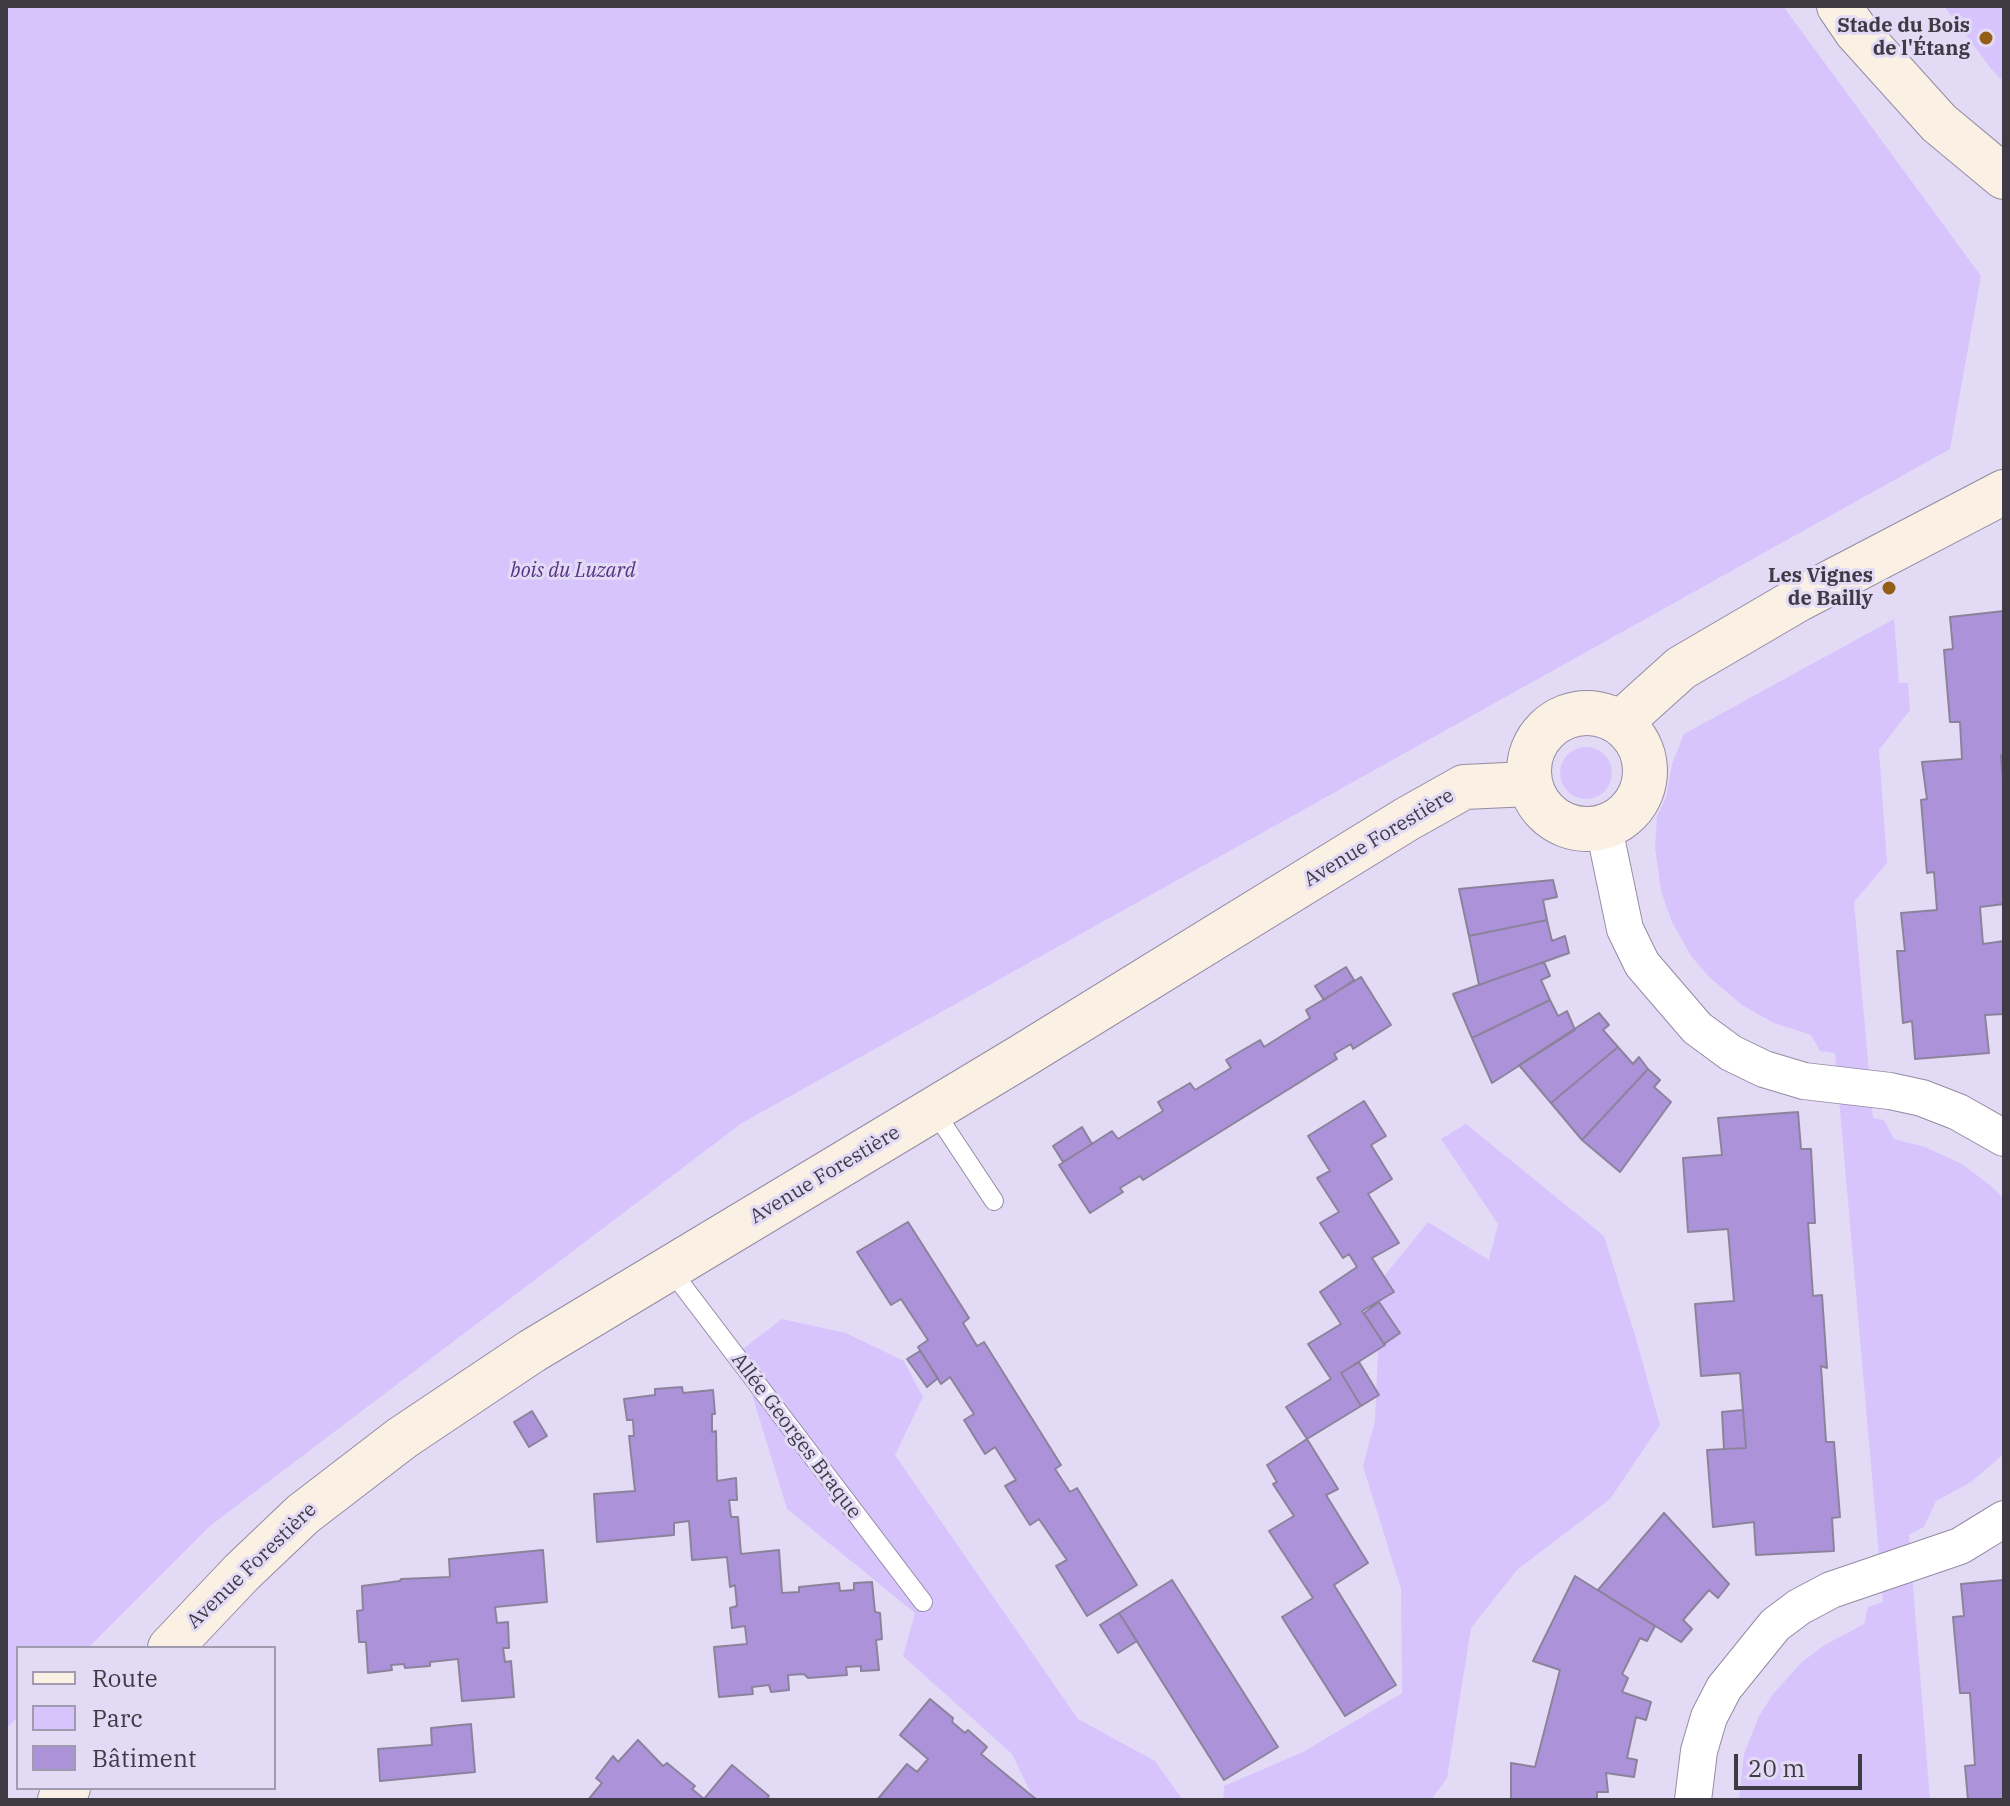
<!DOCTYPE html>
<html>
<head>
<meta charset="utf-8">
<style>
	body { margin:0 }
	#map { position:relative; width:2010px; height:1806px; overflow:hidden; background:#e3dbf6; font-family:"IBM Plex Serif",serif }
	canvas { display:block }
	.frame { position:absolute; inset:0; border:8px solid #3e3b45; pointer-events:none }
	.legend { position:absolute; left:16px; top:1646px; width:260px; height:144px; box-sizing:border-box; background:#e3dbf6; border:2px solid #a19baf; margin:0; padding:10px 14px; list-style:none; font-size:24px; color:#3e3b45 }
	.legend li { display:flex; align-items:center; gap:16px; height:40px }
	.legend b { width:40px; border:2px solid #a19baf }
	.scale { position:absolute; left:1734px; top:1754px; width:128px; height:36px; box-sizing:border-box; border:4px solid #3e3b45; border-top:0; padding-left:10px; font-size:24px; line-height:28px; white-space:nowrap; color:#3e3b45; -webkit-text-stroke:6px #e3dbf6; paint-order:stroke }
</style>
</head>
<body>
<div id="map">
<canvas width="2010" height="1806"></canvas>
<div class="frame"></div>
<ul class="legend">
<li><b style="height:10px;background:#fbf0e4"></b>Route</li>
<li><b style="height:22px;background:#d7c4fc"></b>Parc</li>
<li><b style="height:22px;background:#ac93d9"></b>Bâtiment</li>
</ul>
<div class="scale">20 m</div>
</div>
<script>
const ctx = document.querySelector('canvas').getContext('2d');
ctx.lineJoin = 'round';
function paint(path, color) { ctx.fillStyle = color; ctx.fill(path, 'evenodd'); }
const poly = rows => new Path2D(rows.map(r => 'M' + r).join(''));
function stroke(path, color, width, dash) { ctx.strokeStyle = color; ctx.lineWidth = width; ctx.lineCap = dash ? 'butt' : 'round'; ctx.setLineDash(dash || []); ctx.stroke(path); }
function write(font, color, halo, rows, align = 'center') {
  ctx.font = font + ' "IBM Plex Serif",serif'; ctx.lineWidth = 6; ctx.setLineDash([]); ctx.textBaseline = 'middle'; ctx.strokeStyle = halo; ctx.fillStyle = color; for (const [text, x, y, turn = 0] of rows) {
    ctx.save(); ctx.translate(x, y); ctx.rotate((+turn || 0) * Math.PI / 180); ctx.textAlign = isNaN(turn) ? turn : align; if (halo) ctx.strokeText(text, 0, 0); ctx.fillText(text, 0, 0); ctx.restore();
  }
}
paint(poly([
	[6,6,1783,6,1981,276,1950,449,742,1123,210,1526,88,1648,18,1648,18,1717,6,1729],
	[1944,6,2004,6,2004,82,1992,70],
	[1894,619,1899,683,1908,683,1910,710,1879,750,1887,863,1854,902,1873,1118,1884,1120,1894,1139,1925,1147,1962,1164,1990,1185,2004,1199,2004,1454,1971,1482,1936,1501,1924,1527,1909,1535,1930,1800,1739,1800,1744,1754,1759,1716,1773,1694,1802,1662,1823,1646,1864,1624,1868,1607,1883,1602,1835,1053,1820,1051,1811,1035,1774,1023,1742,1005,1710,978,1691,956,1672,922,1661,891,1655,847,1657,816,1666,798,1672,764,1684,734],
	'1560 773a26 26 0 1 1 52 0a26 26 0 1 1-52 0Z',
	[1466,1124,1604,1236,1637,1342,1660,1425,1610,1499,1517,1570,1471,1628,1447,1778,1431,1800,1223,1800,1224,1786,1303,1752,1402,1693,1401,1589,1363,1466,1375,1421,1381,1280,1428,1222,1489,1260,1498,1224,1441,1139],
	[782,1319,846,1333,904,1361,923,1397,895,1455,1078,1719,1155,1761,1183,1800,1034,1800,1012,1754,903,1656,915,1613,787,1509,739,1352]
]), '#d7c4fc');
const building = poly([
	[2004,611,2004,755,2001,755,2004,793,2004,904,1980,907,1983,944,2004,941,2004,1014,1985,1015,1989,1053,1915,1059,1912,1021,1903,1023,1897,951,1905,951,1901,913,1937,910,1934,872,1927,873,1921,800,1927,799,1922,762,1962,759,1960,722,1950,722,1944,650,1953,649,1950,617,2004,611],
	[1553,880,1557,897,1543,900,1547,920,1469,936,1459,889,1553,880],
	[1547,920,1552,941,1565,936,1569,953,1479,985,1469,936,1547,920],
	[1544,962,1550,976,1541,980,1550,1000,1472,1038,1453,994,1544,962],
	[1346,967,1354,980,1324,1000,1315,986,1346,967],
	[1361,977,1391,1025,1353,1049,1351,1044,1334,1054,1337,1059,1143,1180,1140,1176,1120,1188,1123,1192,1090,1213,1059,1165,1112,1131,1118,1139,1163,1111,1158,1102,1190,1083,1195,1090,1231,1068,1226,1060,1260,1040,1264,1047,1310,1018,1306,1010,1361,977],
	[1550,1000,1558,1016,1567,1011,1575,1030,1492,1083,1472,1038,1550,1000],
	[1599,1013,1609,1025,1603,1030,1618,1047,1551,1103,1519,1065,1599,1013],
	[1618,1047,1633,1064,1639,1057,1648,1069,1582,1140,1551,1103,1618,1047],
	[1648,1069,1660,1080,1654,1087,1671,1102,1620,1172,1582,1140,1648,1069],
	[1364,1101,1386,1136,1371,1145,1392,1179,1368,1194,1399,1243,1372,1258,1394,1292,1362,1311,1385,1345,1341,1373,1361,1406,1307,1439,1286,1407,1331,1379,1308,1344,1341,1324,1320,1292,1357,1267,1349,1254,1343,1258,1320,1223,1339,1212,1317,1178,1330,1171,1308,1136,1364,1101],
	[1798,1112,1801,1149,1811,1149,1815,1223,1808,1223,1813,1296,1822,1295,1827,1368,1821,1366,1826,1442,1834,1442,1840,1517,1832,1518,1834,1551,1756,1555,1754,1522,1713,1527,1707,1450,1746,1448,1740,1373,1701,1376,1695,1304,1734,1301,1728,1229,1688,1232,1683,1158,1722,1155,1718,1118,1798,1112],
	[1082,1127,1092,1144,1063,1162,1053,1146,1082,1127],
	[908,1222,969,1318,963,1323,977,1346,984,1342,1061,1465,1055,1469,1070,1492,1077,1488,1137,1585,1087,1616,1056,1566,1067,1560,1039,1519,1030,1525,1005,1486,1016,1480,995,1447,985,1454,964,1420,974,1414,950,1377,941,1384,918,1347,928,1340,901,1299,891,1305,857,1252,908,1222],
	[1379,1302,1400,1333,1384,1344,1364,1313,1379,1302],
	[920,1351,938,1378,927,1387,907,1359,920,1351],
	[1359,1362,1379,1395,1361,1406,1341,1373,1359,1362],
	[682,1387,683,1393,713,1390,715,1414,712,1414,712,1432,716,1431,717,1481,736,1478,737,1500,729,1500,731,1517,738,1517,741,1554,779,1550,782,1593,799,1592,799,1587,839,1583,840,1591,854,1590,854,1583,872,1582,875,1612,880,1613,882,1639,876,1640,879,1670,861,1671,861,1666,846,1667,847,1675,808,1678,804,1674,788,1675,789,1690,771,1692,769,1685,752,1687,753,1694,719,1697,714,1647,747,1644,745,1626,732,1628,730,1608,737,1606,735,1585,730,1587,727,1557,692,1560,689,1521,674,1523,674,1535,597,1542,594,1494,635,1491,629,1436,634,1436,633,1420,627,1420,624,1399,655,1395,655,1389,682,1387],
	[1743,1410,1746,1448,1724,1449,1722,1412,1743,1410],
	[532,1411,547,1436,529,1447,514,1422,532,1411],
	[1307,1439,1338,1489,1326,1495,1368,1563,1334,1585,1396,1685,1345,1716,1282,1617,1313,1598,1269,1531,1294,1516,1273,1484,1277,1482,1267,1465,1307,1439],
	[1664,1513,1729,1584,1718,1598,1709,1590,1683,1620,1692,1629,1681,1642,1598,1590,1664,1513],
	[543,1550,547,1602,495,1607,497,1623,508,1622,509,1648,503,1648,505,1662,511,1661,514,1697,462,1701,458,1659,430,1662,430,1666,405,1668,404,1664,391,1665,392,1670,368,1673,366,1642,359,1642,357,1611,363,1610,362,1586,400,1581,401,1579,450,1577,449,1559,543,1550],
	[1575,1576,1655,1626,1647,1641,1640,1638,1622,1674,1628,1678,1622,1692,1651,1702,1646,1720,1636,1717,1627,1758,1637,1760,1634,1777,1606,1773,1608,1792,1597,1792,1597,1800,1511,1800,1511,1763,1535,1767,1560,1670,1533,1661,1575,1576],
	[1172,1580,1278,1747,1224,1780,1119,1613,1172,1580],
	[2004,1580,2004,1800,1968,1800,1965,1766,1975,1765,1970,1693,1960,1693,1953,1617,1964,1616,1961,1584,2004,1580],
	[1119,1613,1137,1641,1118,1653,1100,1625,1119,1613],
	[930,1699,953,1718,952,1722,965,1733,968,1730,987,1747,981,1754,1037,1800,877,1800,907,1764,917,1772,928,1759,900,1735,930,1699],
	[471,1724,475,1772,380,1781,378,1749,432,1745,431,1728,471,1724],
	[638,1740,663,1766,667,1763,695,1786,692,1789,704,1799,732,1765,769,1796,766,1800,588,1800,602,1783,596,1778,613,1756,618,1762,638,1740]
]);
paint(building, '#ac93d9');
stroke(building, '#8b839c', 2);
const lane = poly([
	[933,1109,994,1201],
	[670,1269,923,1602]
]);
const street = poly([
	[1604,828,1625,929,1642,964,1697,1028,1731,1053,1764,1069,1804,1081,1890,1091,1922,1098,1958,1112,2004,1138],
	[1693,1800,1699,1751,1709,1717,1724,1688,1775,1625,1799,1607,1831,1590,1960,1546,2004,1519]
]);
const secondary = poly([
	[1839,6,1856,31,1939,123,2004,177],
	'1529 771a58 58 0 1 1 116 0a58 58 0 1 1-116 0Z',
	[1620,723,1681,668,1799,599,2004,492],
	[170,1648,242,1572,303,1514,402,1438,532,1351,1019,1058,1407,819,1464,787,1529,784],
	[60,1800,68,1788]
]);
stroke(lane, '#938ba4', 20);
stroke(street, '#938ba4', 38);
stroke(secondary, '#938ba4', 46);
stroke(lane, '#fff', 18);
stroke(street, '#fff', 36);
stroke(secondary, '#fbf0e4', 44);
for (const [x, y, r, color] of [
	[1986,38,8,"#955e17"],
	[1889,588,8,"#955e17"]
]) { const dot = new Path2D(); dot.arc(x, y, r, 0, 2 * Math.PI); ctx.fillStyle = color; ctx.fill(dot); stroke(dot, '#e3dbf6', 3); }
write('bold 20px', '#3e3b45', '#e3dbf6', [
	["Stade du Bois",1970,26],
	["de l'Étang",1970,49],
	["Les Vignes",1873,576],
	["de Bailly",1873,599]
], 'right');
write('italic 20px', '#573386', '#e3dbf6', [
	["bois du Luzard",573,571]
]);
write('20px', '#3e3b45', '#e3dbf6', [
	["Avenue Forestière",1379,838,-31],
	["Avenue Forestière",825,1175,-31],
	["Allée Georges Braque",796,1436,53],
	["Avenue Forestière",252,1566,-44]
]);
</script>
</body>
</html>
